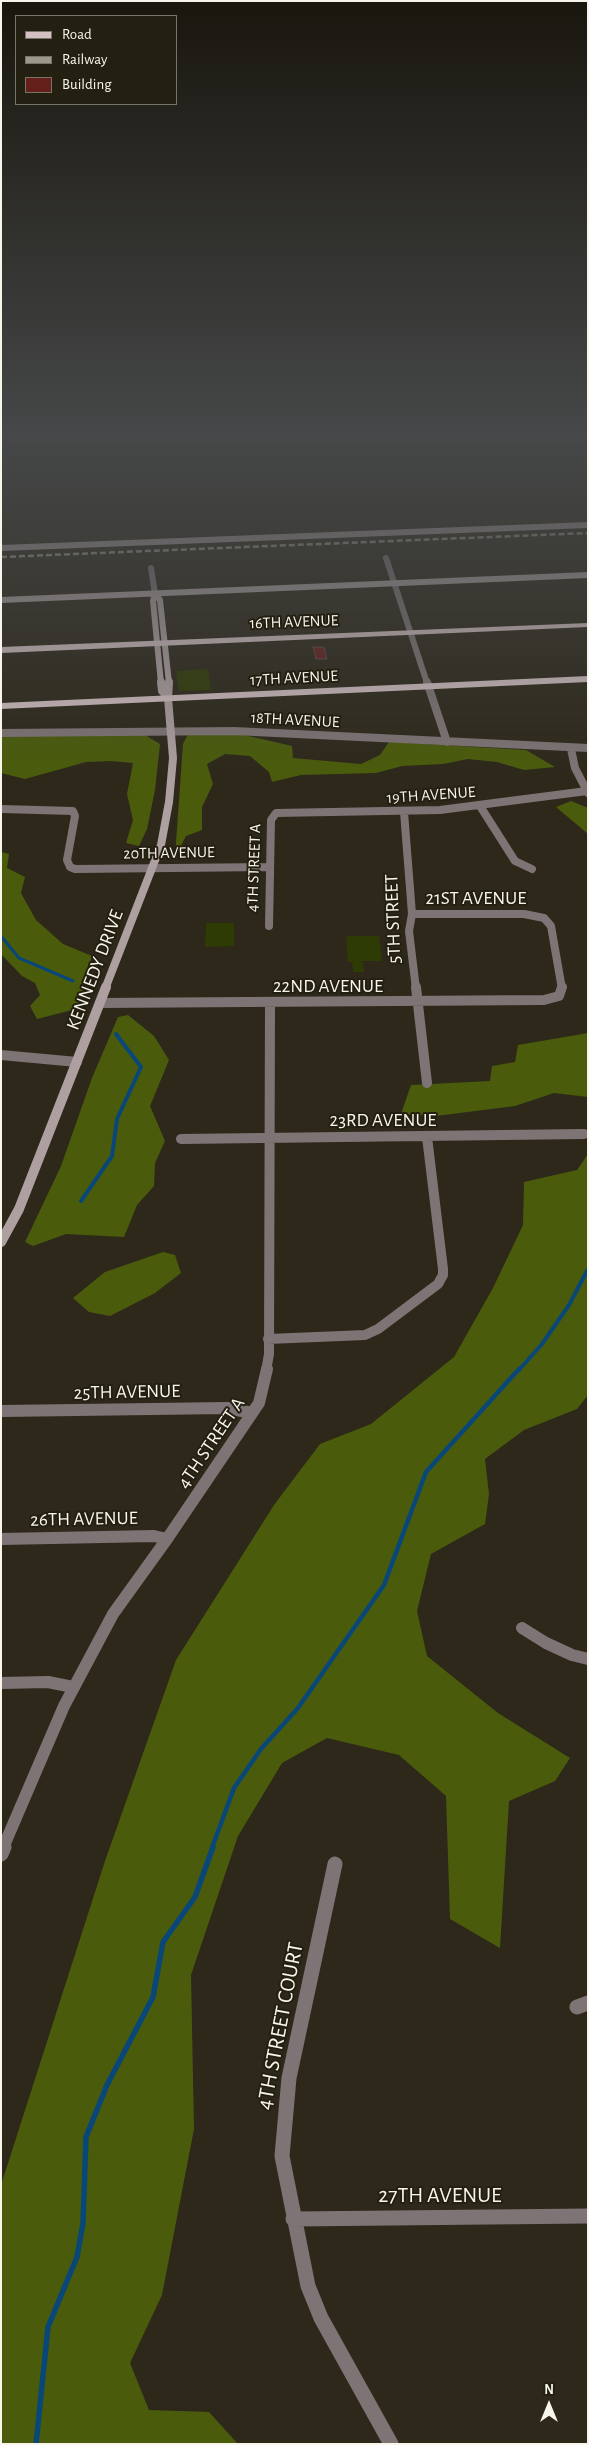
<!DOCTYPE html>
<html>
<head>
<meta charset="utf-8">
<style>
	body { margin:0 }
	#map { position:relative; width:589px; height:2445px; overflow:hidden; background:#2d281a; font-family:"Alegreya Sans",sans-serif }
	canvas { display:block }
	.frame { position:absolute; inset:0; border:2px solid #f8f5eb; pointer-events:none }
	.legend { position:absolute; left:15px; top:15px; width:162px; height:90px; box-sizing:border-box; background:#231f11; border:1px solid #787568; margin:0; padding:6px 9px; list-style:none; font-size:15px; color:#f8f5eb }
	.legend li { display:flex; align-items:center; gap:10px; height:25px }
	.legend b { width:25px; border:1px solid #787568 }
	.north { position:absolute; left:524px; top:2380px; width:50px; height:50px; -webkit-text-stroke:4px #231f11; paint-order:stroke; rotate:0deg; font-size:14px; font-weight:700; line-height:20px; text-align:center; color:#f8f5eb }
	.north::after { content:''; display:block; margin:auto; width:18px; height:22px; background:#f8f5eb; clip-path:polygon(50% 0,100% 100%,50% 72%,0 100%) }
</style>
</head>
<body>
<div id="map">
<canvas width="589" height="2445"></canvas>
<div class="frame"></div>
<ul class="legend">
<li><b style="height:6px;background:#d4c1c3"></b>Road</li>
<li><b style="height:6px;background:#9c988c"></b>Railway</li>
<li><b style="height:14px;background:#651f1b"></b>Building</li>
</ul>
<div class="north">N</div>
</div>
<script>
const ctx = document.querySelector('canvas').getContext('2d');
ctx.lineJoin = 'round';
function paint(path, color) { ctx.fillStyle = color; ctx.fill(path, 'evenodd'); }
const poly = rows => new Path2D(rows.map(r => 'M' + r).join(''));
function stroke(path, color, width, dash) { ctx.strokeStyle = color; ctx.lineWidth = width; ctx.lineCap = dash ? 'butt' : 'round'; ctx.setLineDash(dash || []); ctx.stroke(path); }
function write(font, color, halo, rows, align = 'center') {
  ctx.font = font + ' "Alegreya Sans",sans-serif'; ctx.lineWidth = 4; ctx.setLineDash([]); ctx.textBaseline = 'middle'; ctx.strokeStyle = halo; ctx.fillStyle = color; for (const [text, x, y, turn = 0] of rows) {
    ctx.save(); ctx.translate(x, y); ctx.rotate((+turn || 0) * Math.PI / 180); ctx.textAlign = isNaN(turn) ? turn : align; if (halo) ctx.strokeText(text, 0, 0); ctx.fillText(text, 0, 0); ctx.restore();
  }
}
paint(poly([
	[208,669,211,690,179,691,176,671],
	[206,923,234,923,234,946,205,947],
	[346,936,379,936,382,961,360,961,363,962,364,972,353,972,352,962,348,962]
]), '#2f3b04');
paint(poly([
	[231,732,292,746,293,758,361,764,380,755,389,742,526,750,555,767,524,770,497,762,468,759,443,764,402,766,376,773,301,775,272,782,269,772,250,756,225,754,207,764,213,784,202,807,202,830,186,836,175,857,183,744,188,734],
	[145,735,160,744,155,790,147,829,139,846,126,843,133,820,127,794,133,763,111,761,86,762,25,779,1,773,1,736],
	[571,801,588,808,588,834,556,807],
	[1,852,9,854,7,868,25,877,21,893,36,920,63,944,92,956,84,982,80,1008,37,1019,30,1006,40,995,35,983,22,976,1,954],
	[128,1015,154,1036,169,1060,150,1106,165,1141,155,1163,154,1186,137,1205,124,1237,66,1234,33,1246,25,1242,61,1166,92,1078,118,1017],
	[588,1033,588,1097,554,1093,515,1106,436,1116,401,1114,411,1085,490,1081,492,1066,515,1062,518,1045],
	[588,1154,588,1395,577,1409,524,1430,485,1459,489,1494,485,1524,431,1554,417,1611,427,1656,498,1713,570,1758,555,1781,509,1801,500,1948,450,1919,446,1796,399,1755,327,1738,282,1763,238,1836,191,1975,194,2129,162,2295,130,2363,149,2410,209,2412,238,2444,1,2444,1,2185,105,1861,176,1660,274,1505,320,1444,371,1424,454,1357,493,1288,523,1225,524,1182,577,1170],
	[163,1252,175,1255,181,1273,155,1293,110,1316,89,1312,73,1298,105,1272]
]), '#4a5c0b');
stroke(poly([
	[1,936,19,958,73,981]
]), '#094778', 3);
stroke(poly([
	[81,1201,112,1156,117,1119,141,1067,116,1034],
	[518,1371,542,1344,569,1305,588,1269]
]), '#094778', 4);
stroke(poly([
	[212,1848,234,1788,261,1749,298,1708,384,1585,426,1472,519,1369]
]), '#094778', 4.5);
stroke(poly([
	[36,2444,48,2327,77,2257,83,2223,86,2137,107,2085,153,1997,163,1942,195,1897,213,1847]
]), '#094778', 5.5);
const building = poly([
	[313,647,324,647,327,659,316,659,313,647]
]);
paint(building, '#651f1b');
stroke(building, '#5c4a48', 1);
stroke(poly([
	[386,558,427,683],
	[151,568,155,594]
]), '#7e7475', 6);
stroke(poly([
	[427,682,447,742],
	[1,733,234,731,588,748],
	[571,749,575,768,588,793],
	[480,806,515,861,532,869],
	[1,809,73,811,75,816,67,860,70,867,75,869,269,867],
	[404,812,412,914,409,931,416,989],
	[412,914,524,914,544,918,551,926,562,989],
	[269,926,271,820,276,813,440,810,587,791]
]), '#7e7475', 8);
stroke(poly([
	[416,987,427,1083],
	[100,1003,544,1000,559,996,562,987],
	[1,1055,77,1062],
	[181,1139,584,1134],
	[268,1339,365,1335,378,1329,438,1284,443,1275,443,1269,427,1137],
	[266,1371,269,1354,270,1002]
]), '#7e7475', 10);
stroke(poly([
	[1,1411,227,1408,252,1413],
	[1,1539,154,1536,167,1539],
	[522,1628,546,1643,572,1655,588,1659],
	[1,1683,48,1682,73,1687],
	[3,1848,64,1706,113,1614,167,1539,259,1403,267,1369]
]), '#7e7475', 12);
stroke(poly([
	[1,1854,4,1847],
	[335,1864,289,2078,282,2156,308,2286,321,2318,391,2444],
	[577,2007,588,2003],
	[293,2219,588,2216]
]), '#7e7475', 15);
stroke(poly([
	[1,548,588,525],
	[155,594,153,601,161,683],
	[155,594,160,600,169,683],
	[1,600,588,575]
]), '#aea0a1', 6);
stroke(poly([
	[161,682,162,691,168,698],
	[105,989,161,845,169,802,173,758,168,698,169,682]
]), '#aea0a1', 8);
stroke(poly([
	[1,1242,19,1209,106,987]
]), '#aea0a1', 10);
paint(poly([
	[588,623,588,627,1,653,1,647,588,623],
	[588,676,588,682,1,709,1,703,588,676]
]), '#d4c1c3');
stroke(poly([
	[1,557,588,533]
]), '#9c988c', 2.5, [6, 3]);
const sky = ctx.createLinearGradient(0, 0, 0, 780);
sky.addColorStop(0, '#19160e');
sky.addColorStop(0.56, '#464849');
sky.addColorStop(1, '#46484900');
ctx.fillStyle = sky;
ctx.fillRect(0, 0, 589, 780);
write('16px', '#f8f5eb', '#231f11', [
	["16TH AVENUE",294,622,-2],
	["17TH AVENUE",294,678,-3],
	["18TH AVENUE",295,720,3],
	["19TH AVENUE",431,795,-4],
	["20TH AVENUE",169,853,-1],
	["4TH STREET A",254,868,-88]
]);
write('19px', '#f8f5eb', '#231f11', [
	["21ST AVENUE",476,898],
	["5TH STREET",393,919,-92],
	["KENNEDY DRIVE",95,970,-69],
	["22ND AVENUE",328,986],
	["23RD AVENUE",383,1120],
	["25TH AVENUE",127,1392,-1],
	["4TH STREET A",211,1443,-56],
	["26TH AVENUE",84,1519,-1]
]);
write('22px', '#f8f5eb', '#231f11', [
	["4TH STREET COURT",280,2026,-79],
	["27TH AVENUE",440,2195]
]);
</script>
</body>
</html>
